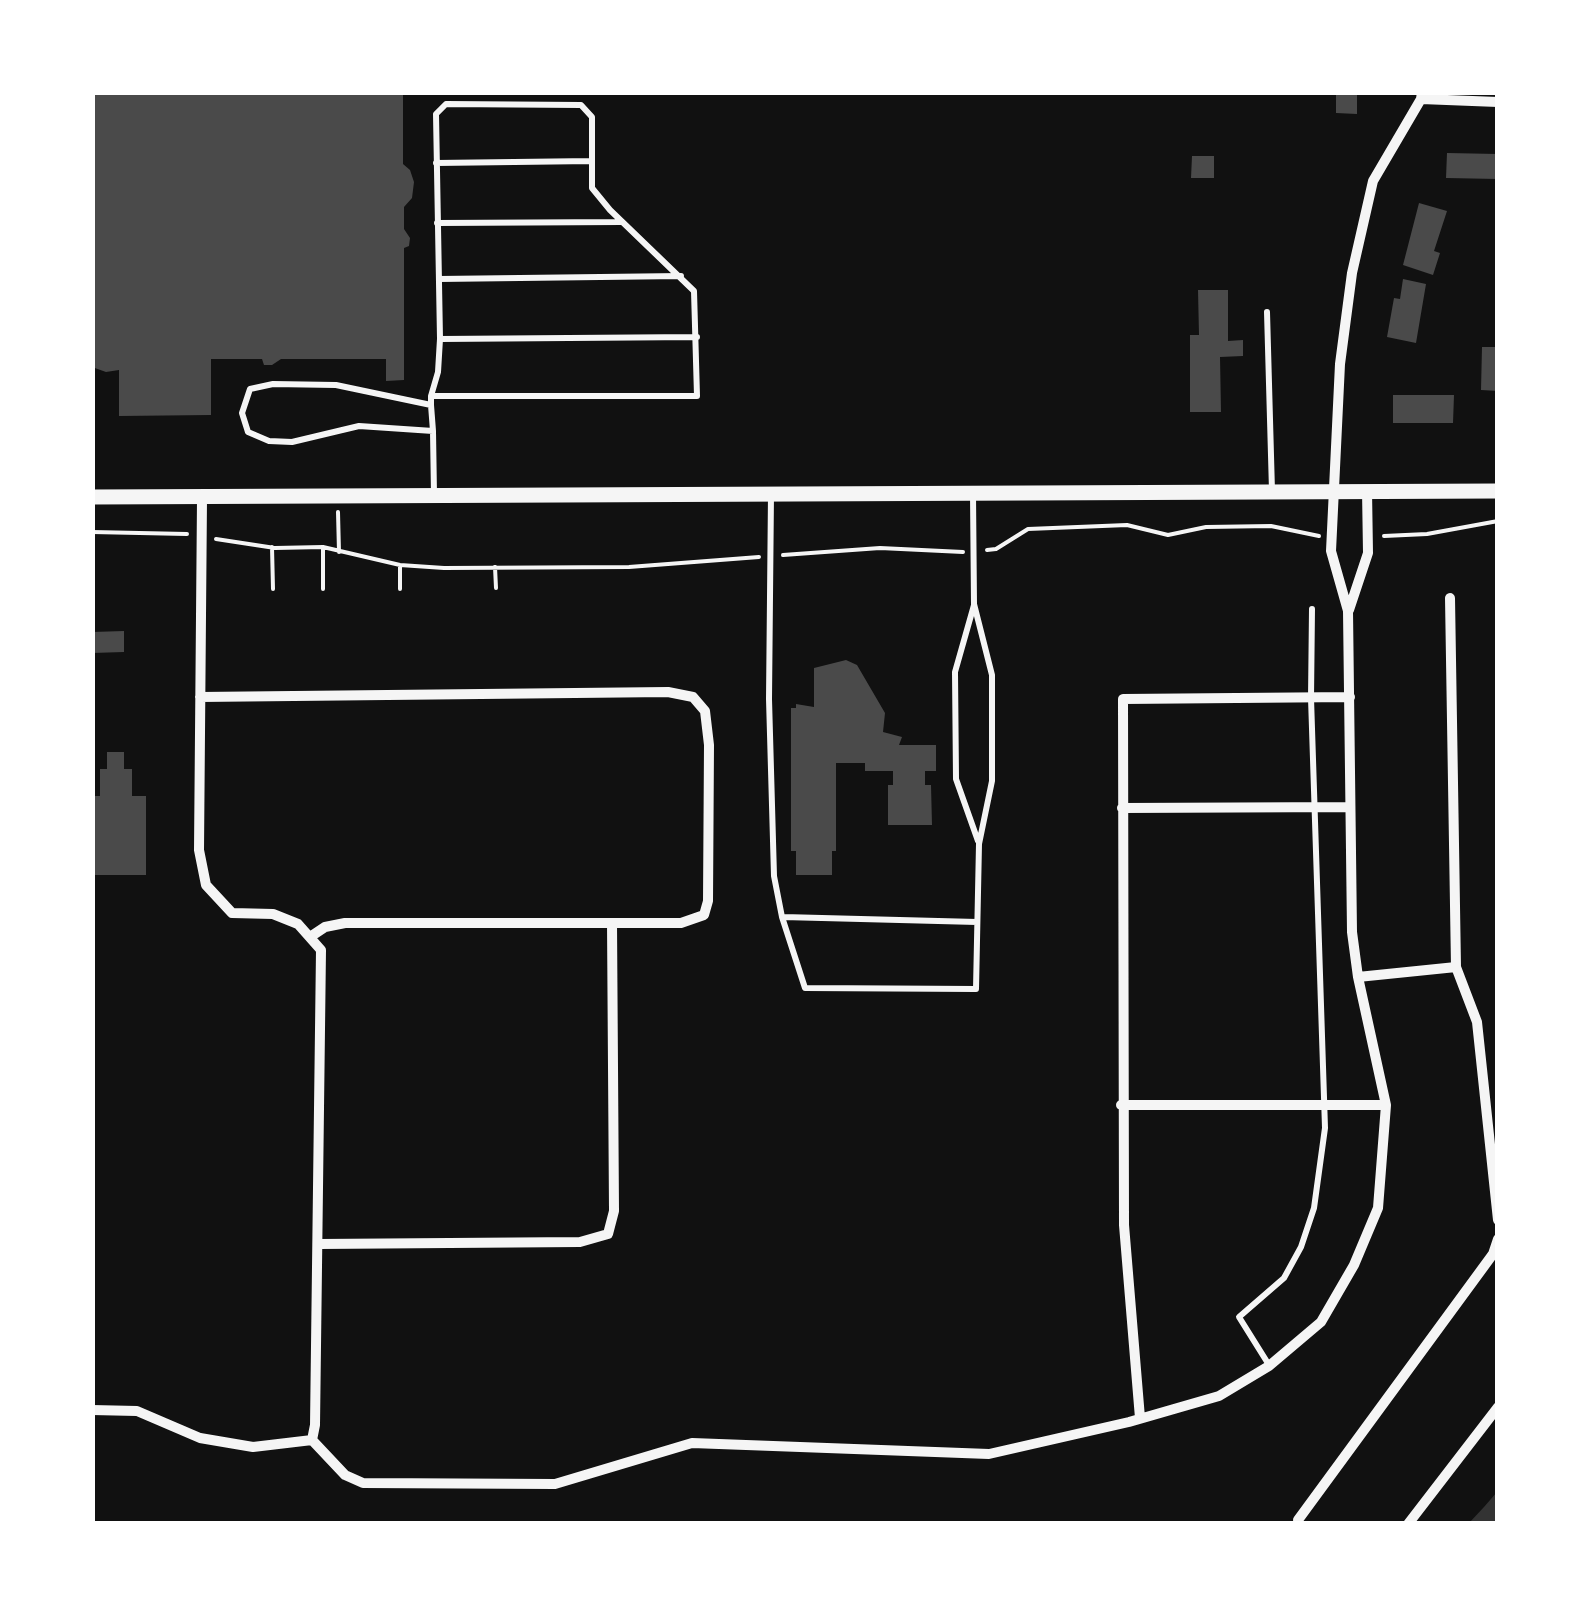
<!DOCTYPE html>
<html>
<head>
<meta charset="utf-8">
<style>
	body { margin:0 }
	#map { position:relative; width:1590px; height:1616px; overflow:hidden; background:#111; font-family:Bitter,serif }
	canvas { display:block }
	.frame { position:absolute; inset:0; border:95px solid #fff; pointer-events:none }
</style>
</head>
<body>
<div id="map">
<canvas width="1590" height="1616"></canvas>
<div class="frame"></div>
</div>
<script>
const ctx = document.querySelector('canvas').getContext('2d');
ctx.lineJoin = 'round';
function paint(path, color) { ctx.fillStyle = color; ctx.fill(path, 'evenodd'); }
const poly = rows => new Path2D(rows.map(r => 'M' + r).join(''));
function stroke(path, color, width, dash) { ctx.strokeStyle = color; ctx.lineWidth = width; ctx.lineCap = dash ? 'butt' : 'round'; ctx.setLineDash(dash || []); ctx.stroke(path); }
paint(poly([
	[1497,1492,1497,1523,1469,1523,1484,1507]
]), '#333');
paint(poly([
	[92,92,403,92,403,164,410,170,414,182,412,198,404,207,404,229,410,238,409,246,404,248,404,380,386,381,386,359,281,359,272,365,264,365,262,359,211,359,211,415,119,416,119,370,106,372,92,367],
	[1336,92,1357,92,1357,114,1336,113],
	[1447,153,1498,154,1498,179,1446,178],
	[1192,156,1214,156,1214,178,1191,178],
	[1419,203,1447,211,1434,251,1440,253,1433,275,1403,265],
	[1403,279,1426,284,1416,343,1387,337,1394,298,1400,299],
	[1198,290,1228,290,1228,341,1243,340,1243,356,1220,357,1221,412,1190,412,1190,335,1199,335],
	[1482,347,1498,347,1498,391,1481,390],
	[1393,395,1454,395,1453,423,1393,423],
	[124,631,124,652,92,653,92,632],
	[846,660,857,665,885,713,883,732,902,737,899,745,936,745,936,771,925,771,925,785,931,785,932,825,888,825,888,785,893,785,893,771,865,771,865,763,836,763,836,851,832,851,832,875,796,875,796,851,791,851,791,708,796,708,796,704,814,707,814,668],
	[107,752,124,752,124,769,132,769,132,796,146,796,146,875,92,875,92,796,100,796,100,769,107,769]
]), '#4a4a4a');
stroke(poly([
	[338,512,339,552],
	[92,532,187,534],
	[1384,536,1427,534,1498,521],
	[216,539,275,548,323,547,400,565,444,568,629,567,759,557],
	[272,547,273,589],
	[323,547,323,589],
	[987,550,996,549,1028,529,1127,525,1168,535,1206,527,1271,526,1319,536],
	[783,555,880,548,963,552],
	[400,565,400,589],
	[495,567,496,588]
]), '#f5f5f5', 4);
stroke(poly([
	[436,163,592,161],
	[437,223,621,222],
	[439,279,681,276],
	[1267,312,1272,491],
	[440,339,697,337],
	[431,396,697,396,694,291,610,210,592,188,592,117,581,105,446,104,436,114,440,339,438,372,431,396,431,405],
	[433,431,431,405,336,385,273,384,250,389,242,413,248,432,269,441,292,442,359,426,433,431,434,495],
	[771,494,769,699,774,876,782,917,805,988,976,989,979,844,992,781,992,675,974,604,973,494],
	[974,605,955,672,956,779,978,841],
	[783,917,977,922],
	[1269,1365,1239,1317,1284,1278,1301,1247,1314,1208,1325,1128,1311,698,1312,609]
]), '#f5f5f5', 6);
stroke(poly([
	[1421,99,1498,102],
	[1450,598,1456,967,1477,1022,1498,1220],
	[1349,610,1368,553,1367,490],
	[200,697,668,692,693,697,705,711,709,745,708,901,704,915,681,923,345,923,325,927,310,937],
	[1122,808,1350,807],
	[1358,977,1456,967],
	[1121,1105,1386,1105],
	[319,1244,580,1242,608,1234,614,1211,612,923],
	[92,1410,137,1411,200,1438,253,1447,312,1440,315,1425,321,950,298,924,273,914,232,913,206,885,199,850,202,499],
	[1140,1418,1124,1225,1123,699,1350,697],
	[312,1440,345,1475,363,1483,555,1484,692,1443,989,1454,1129,1422,1219,1396,1269,1366,1321,1322,1354,1265,1378,1208,1386,1105,1358,977,1352,932,1348,611,1331,551,1340,364,1352,273,1373,181,1421,99,1422,92],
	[1298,1520,1493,1254,1498,1239],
	[1408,1524,1498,1407]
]), '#f5f5f5', 10);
stroke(poly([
	[92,497,1498,491]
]), '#f5f5f5', 15);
</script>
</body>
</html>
